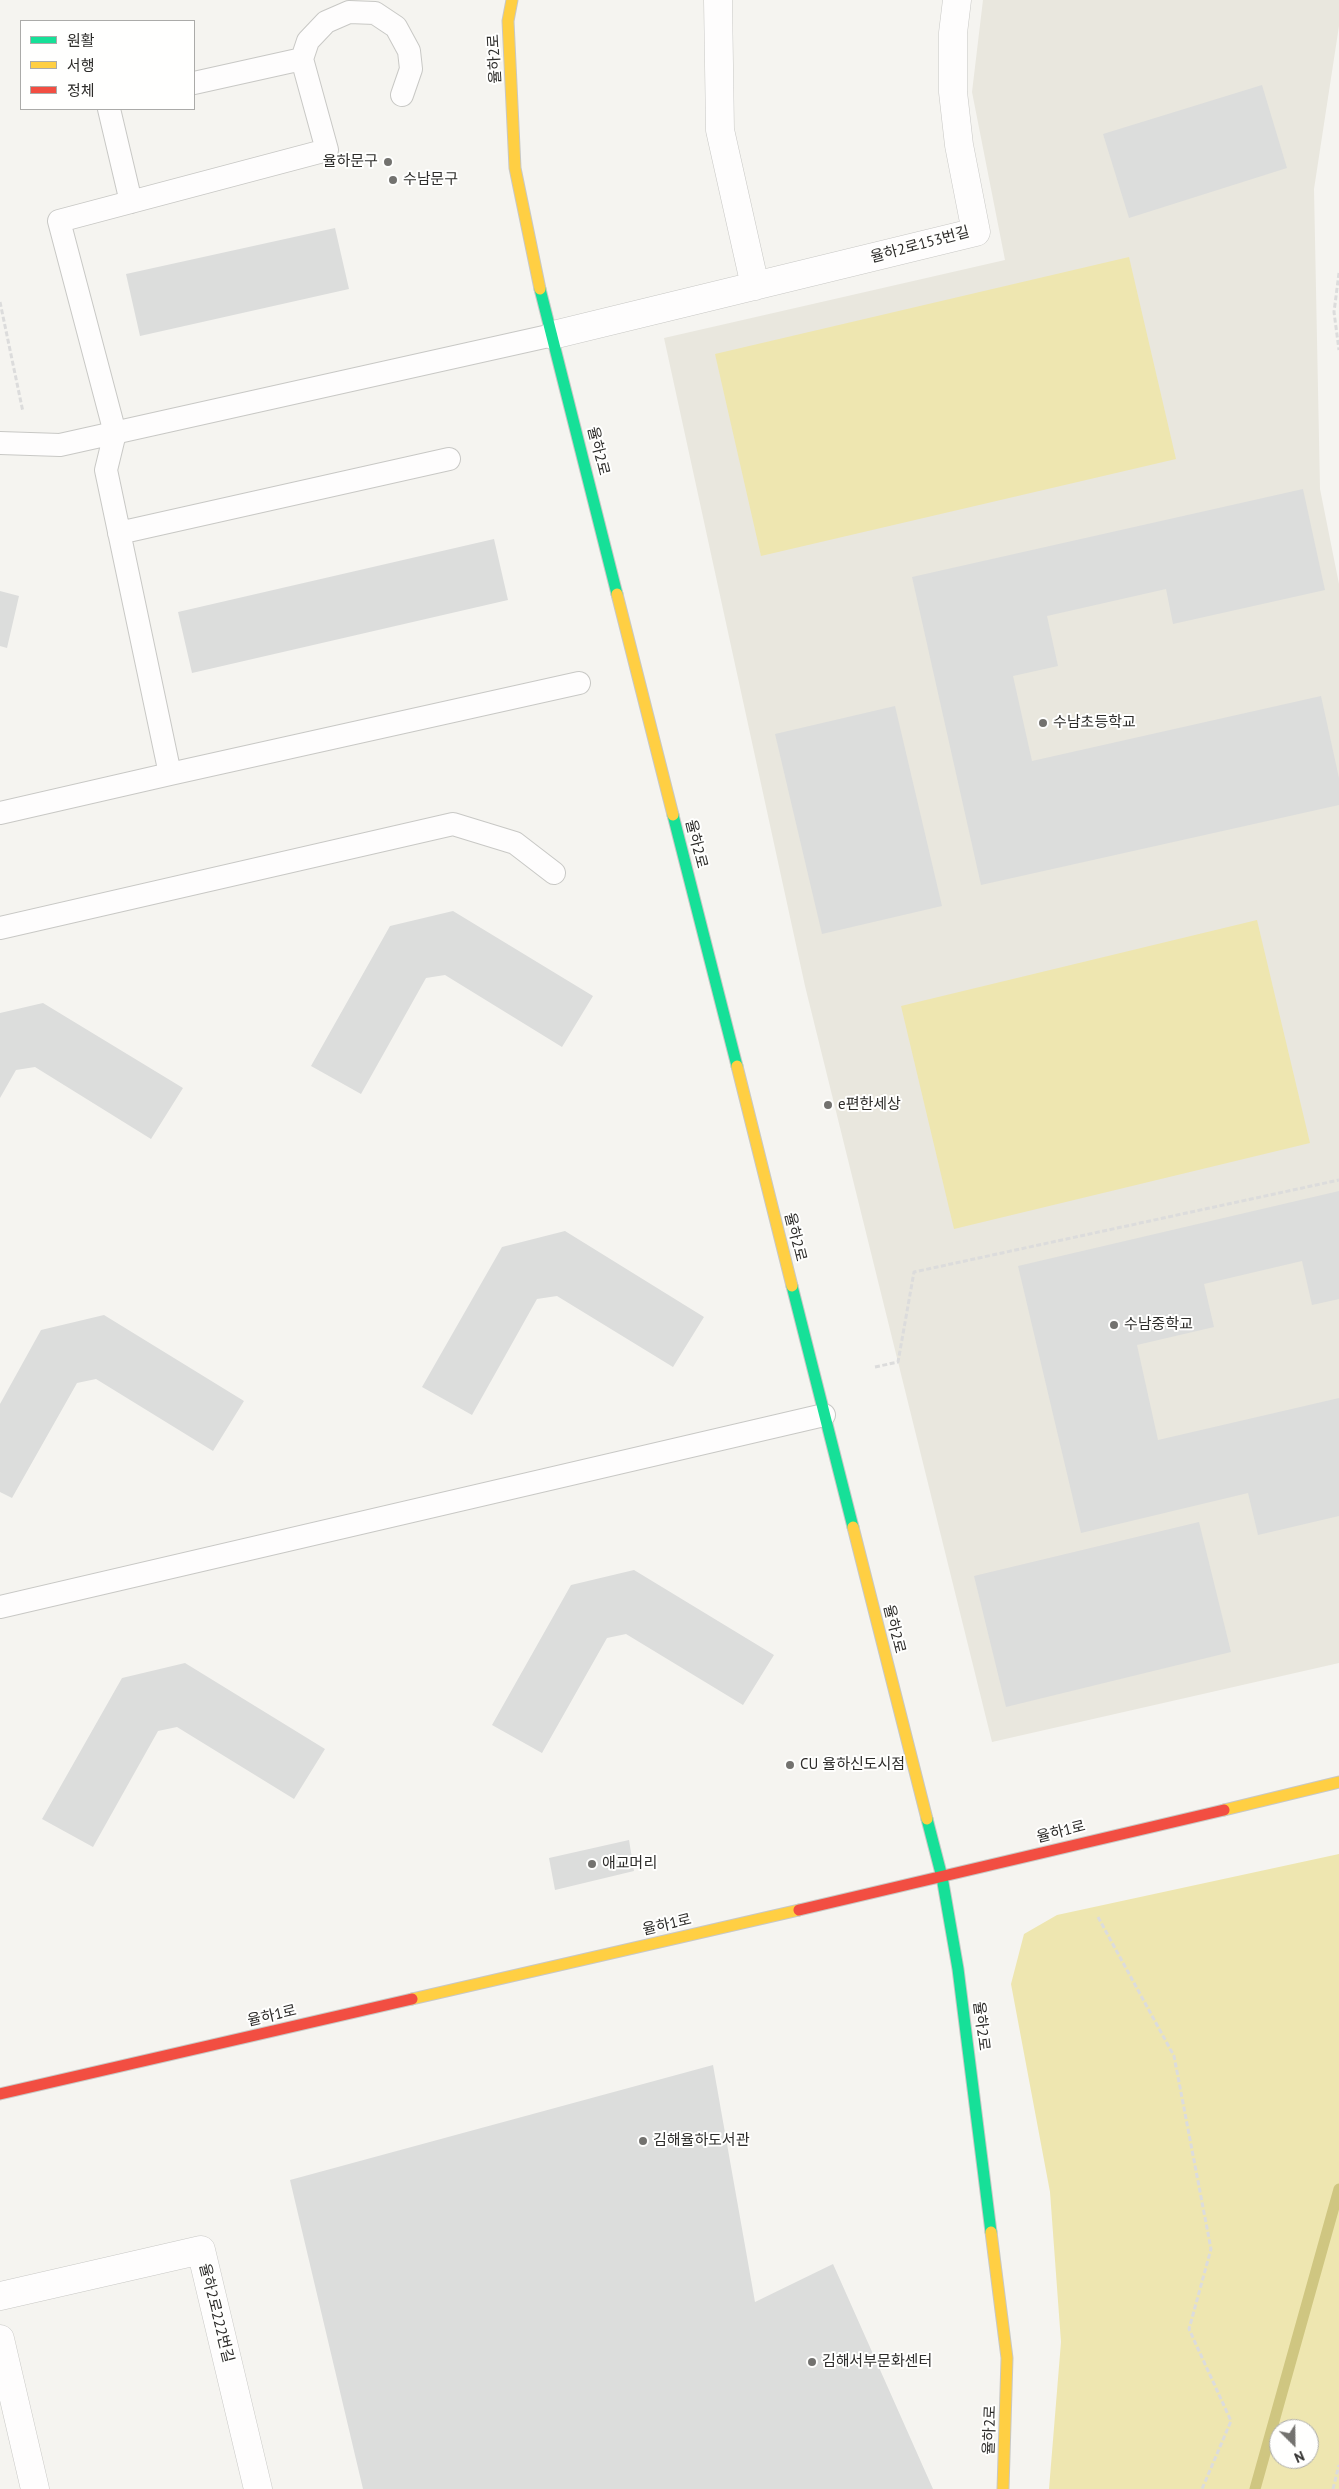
<!DOCTYPE html>
<html>
<head>
<meta charset="utf-8">
<style>
	body { margin:0 }
	#map { position:relative; width:1339px; height:2489px; overflow:hidden; background:#f5f4f0; font-family:"PT Sans","Noto Sans KR",sans-serif }
	canvas { display:block }
	.legend { position:absolute; left:20px; top:20px; width:175px; height:90px; box-sizing:border-box; background:#fffffe; border:1px solid #ababa9; margin:0; padding:6px 9px; list-style:none; font-size:15px; color:#2d2c2a }
	.legend li { display:flex; align-items:center; gap:10px; height:25px }
	.legend b { width:25px; border:1px solid #ababa9 }
	.north { position:absolute; left:1269px; top:2419px; width:50px; height:50px; box-sizing:border-box; background:#fffffe; border:1px solid #ababa9; border-radius:50%; rotate:157deg; font-size:14px; font-weight:700; line-height:20px; text-align:center; color:#2d2c2a }
	.north::after { content:''; display:block; margin:auto; width:18px; height:22px; background:#73726f; clip-path:polygon(50% 0,100% 100%,50% 72%,0 100%) }
</style>
</head>
<body>
<div id="map">
<canvas width="1339" height="2489"></canvas>
<ul class="legend">
<li><b style="height:6px;background:#16e098"></b>원활</li>
<li><b style="height:6px;background:#ffcf43"></b>서행</li>
<li><b style="height:6px;background:#f24e42"></b>정체</li>
</ul>
<div class="north">N</div>
</div>
<script>
const ctx = document.querySelector('canvas').getContext('2d');
ctx.lineJoin = 'round';
function paint(path, color) { ctx.fillStyle = color; ctx.fill(path, 'evenodd'); }
const poly = rows => new Path2D(rows.map(r => 'M' + r).join(''));
function stroke(path, color, width, dash) { ctx.strokeStyle = color; ctx.lineWidth = width; ctx.lineCap = dash ? 'butt' : 'round'; ctx.setLineDash(dash || []); ctx.stroke(path); }
function write(font, color, halo, rows, align = 'center') {
  ctx.font = font + ' "PT Sans","Noto Sans KR",sans-serif'; ctx.lineWidth = 4; ctx.setLineDash([]); ctx.textBaseline = 'middle'; ctx.strokeStyle = halo; ctx.fillStyle = color; for (const [text, x, y, turn = 0] of rows) {
    ctx.save(); ctx.translate(x, y); ctx.rotate((+turn || 0) * Math.PI / 180); ctx.textAlign = isNaN(turn) ? turn : align; if (halo) ctx.strokeText(text, 0, 0); ctx.fillText(text, 0, 0); ctx.restore();
  }
}
paint(poly([
	[983,0,1339,0,1339,26,1314,189,1320,489,1339,584,1339,1663,992,1742,805,986,664,338,1005,260,972,92]
]), '#e9e7de');
paint(poly([
	[1129,257,1176,459,761,556,715,354],
	[1257,920,1310,1143,954,1229,901,1006],
	[1339,1854,1339,2489,1049,2489,1061,2342,1050,2192,1011,1984,1024,1934,1057,1915],
	[1279,2429,1309,2429,1309,2459,1279,2459]
]), '#eee6b0');
stroke(poly([
	[1255,2489,1339,2189]
]), '#cfc681', 11);
paint(poly([
	[1262,85,1287,168,1129,218,1103,134],
	[335,228,349,289,140,336,126,274],
	[1303,489,1325,590,1173,624,1166,589,1047,616,1058,666,1013,676,1032,761,1321,696,1339,778,1339,805,981,885,912,577],
	[494,539,508,600,192,673,178,612],
	[0,591,19,596,7,648,0,646],
	[895,706,942,906,822,934,775,734],
	[453,911,593,996,562,1047,445,975,426,978,361,1094,311,1066,390,926],
	[43,1003,183,1088,151,1139,35,1067,16,1070,0,1098,0,1013],
	[1339,1191,1339,1299,1312,1305,1302,1261,1204,1284,1214,1327,1137,1345,1158,1440,1339,1398,1339,1516,1258,1535,1248,1493,1081,1533,1018,1266],
	[565,1231,704,1317,673,1367,557,1296,537,1299,472,1415,422,1387,502,1247],
	[104,1315,244,1401,213,1451,96,1379,77,1383,12,1498,0,1492,0,1404,41,1330],
	[1199,1522,1231,1652,1006,1707,974,1576],
	[634,1570,774,1655,743,1705,626,1634,607,1638,542,1753,492,1725,571,1585],
	[185,1663,325,1749,294,1799,177,1727,158,1731,93,1847,42,1819,122,1678],
	[629,1840,634,1871,555,1890,549,1858],
	[713,2065,755,2302,833,2264,933,2489,363,2489,290,2180]
]), '#dcdddc');
const lane = poly([
	[302,59,308,41,326,22,349,12,375,13,396,27,409,51,411,69,402,95],
	[109,109,131,202],
	[0,443,60,445,553,335],
	[119,533,449,459],
	[170,774,579,683],
	[0,813,170,774,106,470,115,433,59,221,327,150,302,59,194,83],
	[0,928,453,824,515,843,554,873],
	[0,1607,824,1415]
]);
const street = poly([
	[718,0,720,130,755,286],
	[553,335,976,232,959,145,953,92,953,33,957,0],
	[0,2296,201,2250,258,2489],
	[0,2339,35,2489]
]);
const fast = poly([
	[540,289,617,594],
	[673,815,737,1066],
	[792,1286,853,1527],
	[927,1819,942,1877,958,1969,991,2232]
]);
const slow = poly([
	[512,0,508,21,515,168,540,289],
	[617,594,673,815],
	[737,1066,792,1286],
	[853,1527,927,1819],
	[1224,1810,1339,1782],
	[412,1999,799,1910],
	[991,2232,1007,2358,1003,2489]
]);
const jam = poly([
	[799,1910,1224,1810],
	[0,2094,412,1999]
]);
stroke(lane, '#c8c8c5', 24);
stroke(street, '#c8c8c5', 29);
stroke(fast, '#c8c8c5', 13);
stroke(slow, '#c8c8c5', 13);
stroke(jam, '#c8c8c5', 13);
stroke(poly([
	[1339,273,1334,312,1339,350],
	[0,302,23,412],
	[875,1367,898,1362,914,1272,1339,1180],
	[1098,1917,1174,2056,1211,2249,1189,2329,1231,2421,1202,2489],
	[1333,2489,1339,2465]
]), '#dcdcdc', 3, [5, 2.5]);
stroke(lane, '#fefdfd', 22);
stroke(street, '#fefdfd', 28);
stroke(fast, '#16e098', 11);
stroke(slow, '#ffcf43', 11);
stroke(jam, '#f24e42', 11);
for (const [x, y, r, color] of [
	[388,162,5,"#73726f"],
	[393,180,5,"#73726f"],
	[1043,723,5,"#73726f"],
	[828,1105,5,"#73726f"],
	[1114,1325,5,"#73726f"],
	[790,1765,5,"#73726f"],
	[592,1864,5,"#73726f"],
	[643,2141,5,"#73726f"],
	[812,2362,5,"#73726f"]
]) { const dot = new Path2D(); dot.arc(x, y, r, 0, 2 * Math.PI); ctx.fillStyle = color; ctx.fill(dot); stroke(dot, '#fffffe', 2); }
write('15px', '#2d2c2a', '#fffffe', [
	["율하2로",495,59,-93],
	["율하2로153번길",920,245,-15],
	["율하2로",598,451,76],
	["율하2로",696,844,76],
	["율하2로",795,1237,76],
	["율하2로",894,1629,76],
	["율하1로",1061,1832,-14],
	["율하1로",667,1925,-13],
	["율하1로",272,2016,-13],
	["율하2로",981,2026,83],
	["율하2로222번길",216,2313,76],
	["율하2로",990,2430,-88]
]);
write('15px', '#2d2c2a', '#fffffe', [
	["율하문구",378,162,"right"],
	["수남문구",403,180],
	["수남초등학교",1053,723],
	["e편한세상",838,1105],
	["수남중학교",1124,1325],
	["CU 율하신도시점",800,1765],
	["애교머리",602,1864],
	["김해율하도서관",653,2141],
	["김해서부문화센터",822,2362]
], 'left');
</script>
</body>
</html>
